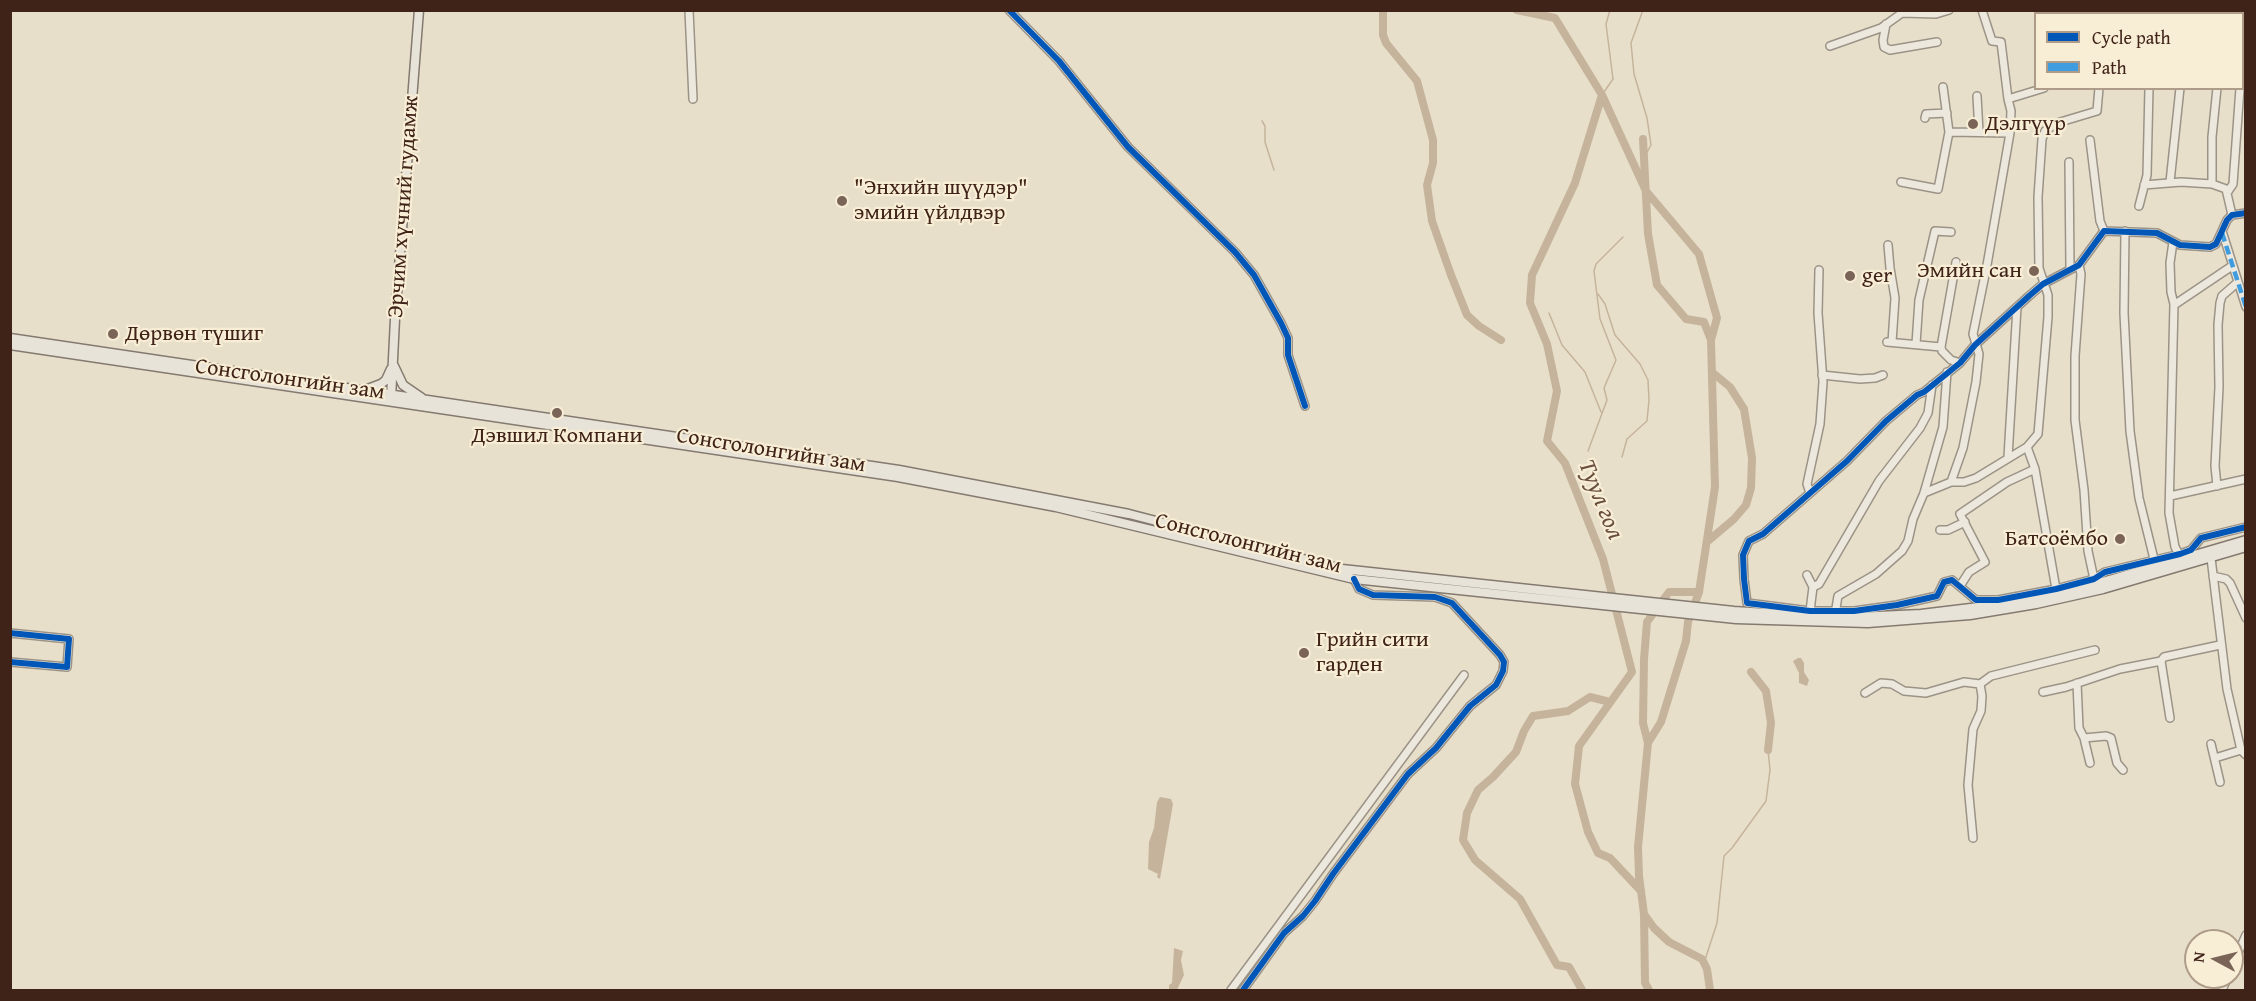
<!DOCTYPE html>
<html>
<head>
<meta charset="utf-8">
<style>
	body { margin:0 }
	#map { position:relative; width:2256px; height:1001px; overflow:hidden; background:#e8dfcb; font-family:"Gentium Book Plus",serif }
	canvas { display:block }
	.frame { position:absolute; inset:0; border:12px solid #3f2218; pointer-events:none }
	.legend { position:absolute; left:2034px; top:12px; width:210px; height:78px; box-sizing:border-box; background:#f8edd5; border:2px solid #ae9c89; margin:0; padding:8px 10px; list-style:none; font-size:18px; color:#3f2218 }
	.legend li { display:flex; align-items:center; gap:12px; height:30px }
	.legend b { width:30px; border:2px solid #ae9c89 }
	.north { position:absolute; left:2184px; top:929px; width:60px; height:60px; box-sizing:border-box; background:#f8edd5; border:2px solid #ae9c89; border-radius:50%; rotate:277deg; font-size:16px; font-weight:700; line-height:24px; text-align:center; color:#3f2218 }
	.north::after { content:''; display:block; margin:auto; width:21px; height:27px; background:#7a6457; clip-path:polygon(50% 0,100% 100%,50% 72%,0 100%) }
</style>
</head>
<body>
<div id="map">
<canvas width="2256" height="1001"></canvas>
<div class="frame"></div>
<ul class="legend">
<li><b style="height:8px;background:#0057b8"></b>Cycle path</li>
<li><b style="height:8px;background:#3f9cdf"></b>Path</li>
</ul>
<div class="north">N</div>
</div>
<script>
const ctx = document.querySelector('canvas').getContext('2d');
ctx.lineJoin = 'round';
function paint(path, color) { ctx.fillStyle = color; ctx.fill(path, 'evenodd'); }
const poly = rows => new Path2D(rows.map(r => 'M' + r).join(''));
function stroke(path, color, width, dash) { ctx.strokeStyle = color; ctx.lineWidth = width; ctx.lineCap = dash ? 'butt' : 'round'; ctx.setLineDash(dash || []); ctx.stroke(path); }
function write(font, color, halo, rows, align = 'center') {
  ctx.font = font + ' "Gentium Book Plus",serif'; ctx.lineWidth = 4.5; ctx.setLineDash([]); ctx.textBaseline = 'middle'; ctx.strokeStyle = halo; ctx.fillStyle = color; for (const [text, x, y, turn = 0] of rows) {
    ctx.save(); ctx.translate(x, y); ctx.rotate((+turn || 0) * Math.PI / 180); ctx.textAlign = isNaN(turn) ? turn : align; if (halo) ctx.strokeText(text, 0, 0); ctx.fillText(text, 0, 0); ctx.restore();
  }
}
paint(poly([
	[1798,658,1801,658,1804,663,1804,672,1809,680,1807,686,1799,683,1799,673,1793,661],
	[1160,797,1171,799,1173,804,1160,879,1157,877,1158,874,1148,869,1149,842,1154,828,1157,802],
	[1174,948,1183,951,1181,960,1184,975,1177,990,1169,990,1169,985,1172,983]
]), '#c5b49b');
stroke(poly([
	[1643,10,1631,43,1634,74,1647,118,1651,145,1644,158],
	[1602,95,1613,79,1606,24,1610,10],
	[1262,121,1265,126,1265,142,1274,170],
	[1598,294,1605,304,1615,335,1640,364,1648,380,1649,400,1647,421,1627,439,1622,457],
	[1549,313,1562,345,1585,372,1601,412],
	[1588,451,1607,400,1604,388,1616,360,1600,319,1594,271,1596,264,1623,237],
	[1704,963,1717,923,1724,856,1732,848,1766,801,1770,770,1768,750]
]), '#c5b49b', 1.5);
stroke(poly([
	[1383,10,1383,35,1386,43,1417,81,1433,140,1433,163,1427,185,1432,221,1451,275,1467,315,1479,326,1501,340],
	[1517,10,1555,18,1602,95,1575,183,1532,275,1530,303,1547,344,1557,391,1547,441,1565,463,1603,559,1632,672,1579,746,1575,784,1588,832,1598,853,1610,858,1641,891],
	[1602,95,1646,191,1699,254,1717,318,1711,340],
	[1643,139,1648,234,1657,285,1686,319,1704,322,1711,340,1715,487,1699,592,1688,622,1686,641,1661,722,1648,743],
	[1708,541,1734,519,1746,505,1751,488,1752,458,1744,409,1730,387,1713,373],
	[1751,672,1766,691,1771,723,1768,750],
	[1644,914,1654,928,1669,942,1702,959,1707,969,1710,990],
	[1582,990,1569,967,1557,965,1520,899,1475,860,1463,840,1467,813,1478,790,1493,777,1516,752,1524,731,1533,716,1568,711,1590,697,1610,702],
	[1649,990,1645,983,1644,914,1639,876,1638,847,1648,743,1643,723,1644,659,1647,622,1669,592,1699,592]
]), '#c5b49b', 8);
const minor = poly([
	[689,10,693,99],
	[1009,10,1059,61,1128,147,1235,252,1254,275,1281,323,1288,338,1288,355,1305,406],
	[1982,10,1992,41,2001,42,2008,99],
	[2077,10,2077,14],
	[2109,10,2113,14],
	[2161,10,2161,14],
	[2188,14,2189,10],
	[2223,14,2223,10],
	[1886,24,1883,40,1884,47,1890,50,1937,42],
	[2242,44,2246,15],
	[1830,46,1881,28,1902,13,1936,14,1949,10],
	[1943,87,1949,132],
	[1977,96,1979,132],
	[1925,118,1926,114,1947,113],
	[2090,140,2100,221,2104,231],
	[2069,162,2070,268],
	[1901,182,1938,189,1949,132,2010,133],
	[2170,182,2180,88],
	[2212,184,2212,137,2217,88],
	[2144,185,2181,182,2212,184,2226,189,2232,215],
	[2227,193,2233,184,2240,88],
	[2139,206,2147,175,2149,88],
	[2246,213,2232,215,2227,220,2216,244,2210,247,2180,245,2157,233,2104,231,2079,265,2043,284,2029,296,1975,345,1960,363,1924,392,1917,395,1886,421,1847,461,1763,534,1749,541,1743,555,1744,579,1747,603,1810,611,1854,611,1897,605,1937,596,1944,582,1952,580,1976,600,1998,600,2056,589,2094,579,2105,572,2180,554,2191,550,2201,538,2246,527],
	[2125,231,2124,313,2130,431,2139,498,2154,559],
	[2222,231,2246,307],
	[2173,242,2170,263,2171,292,2174,304,2169,513,2175,547,2181,558],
	[1888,245,1890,268,1895,298,1892,342],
	[2079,265,2081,274,2075,356,2075,420,2084,490,2088,551,2094,579],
	[2174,305,2232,266],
	[1887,342,1941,347,1942,351,1951,360,1960,363],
	[1916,344,1919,300,1935,231,1951,232],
	[1941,347,1956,262],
	[1822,375,1860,379,1875,378,1883,375],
	[2027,447,2035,469,2056,589],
	[2008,457,2017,307],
	[1951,482,1963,448,1976,382,1979,354,1973,334,1987,265,2010,133,2011,111,2008,99,2044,88],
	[2217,486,2215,466,2219,387,2218,325,2220,303,2222,296,2238,282],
	[1810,493,1807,484,1820,424,1823,382,1818,313,1819,270],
	[1924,493,1951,482,1964,482,1976,478,2027,447,2038,434,2048,317,2048,295,2039,268,2038,197,2042,139,2045,131,2057,123,2097,111,2099,88],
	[2170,496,2246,479],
	[1940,530,1948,530,1965,522],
	[2211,558,2227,689,2241,750,2246,755],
	[1807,575,1813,587],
	[2213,576,2226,579,2230,583,2246,618],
	[1960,586,1969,572,1985,562,1960,514,2007,482,2035,469],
	[1810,611,1813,587,1819,584,1879,481,1920,428,1928,413,1932,385],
	[1835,614,1838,596,1876,574,1902,551,1908,541,1913,519,1924,493,1943,427,1947,372],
	[10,633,69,639,67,667,10,662],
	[2161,661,2170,718],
	[2077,683,2079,728,2084,738,2106,736,2111,738,2117,763,2123,770],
	[2043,692,2066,687,2120,669,2161,661,2164,657,2220,645],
	[1865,693,1881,683,1892,684,1904,691,1926,693,1964,682,1980,684,1991,676,2095,650],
	[2084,738,2090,763],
	[2211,744,2220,782],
	[2215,758,2241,750],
	[1973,838,1968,785,1973,729,1981,711,1982,696,1980,684],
	[2232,967,2246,935],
	[1231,990,1464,675],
	[1243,990,1284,933,1303,916,1315,901,1333,874,1408,774,1436,748,1470,706,1496,685,1503,671,1504,662,1500,655,1452,603,1435,597,1373,595,1359,589,1354,579],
	[2222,990,2228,977]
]);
const major = poly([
	[10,338,899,470,1129,514,1342,569,1734,611,1815,616,1857,617,1921,614,1979,607,2037,598,2092,585,2246,540],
	[10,345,898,477,1056,507,1354,579,1736,619,1868,623,1970,615,2036,604,2103,589,2246,547],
	[394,366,403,385,422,398],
	[365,390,381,384,386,380,391,369],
	[391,399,395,319,419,10]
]);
stroke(minor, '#9c9387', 10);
stroke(major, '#847a70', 11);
stroke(minor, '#ece8dd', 7);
stroke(major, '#e8e3d8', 8);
stroke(poly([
	[2222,233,2246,307]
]), '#3f9cdf', 4.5, [9, 4.5]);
stroke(poly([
	[1009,10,1059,61,1128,147,1235,252,1254,275,1281,323,1288,338,1288,355,1305,406],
	[2246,213,2232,215,2227,220,2216,244,2210,247,2180,245,2157,233,2104,231,2079,265,2043,284,2029,296,1975,345,1960,363,1924,392,1917,395,1886,421,1847,461,1763,534,1749,541,1743,555,1744,579,1747,603,1810,611,1854,611,1897,605,1937,596,1944,582,1952,580,1976,600,1998,600,2056,589,2094,579,2105,572,2180,554,2191,550,2201,538,2246,527],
	[10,633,69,639,67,667,10,662],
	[1243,990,1284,933,1303,916,1315,901,1333,874,1408,774,1436,748,1470,706,1496,685,1503,671,1504,662,1500,655,1452,603,1435,597,1373,595,1359,589,1354,579]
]), '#0057b8', 6);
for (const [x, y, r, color] of [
	[1973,124,6,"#7a6457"],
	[842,201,6,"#7a6457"],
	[2034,271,6,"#7a6457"],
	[1850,276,6,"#7a6457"],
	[113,334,6,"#7a6457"],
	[557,413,6,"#7a6457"],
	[2120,539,6,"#7a6457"],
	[1304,653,6,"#7a6457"]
]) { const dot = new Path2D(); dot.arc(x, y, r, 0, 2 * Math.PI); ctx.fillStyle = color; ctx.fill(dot); stroke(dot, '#f8edd5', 2); }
write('22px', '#3f2218', '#f8edd5', [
	["Дэлгүүр",1985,124],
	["\"Энхийн шүүдэр\"",854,188],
	["эмийн үйлдвэр",854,213],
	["Эмийн сан",2022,271,"right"],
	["ger",1862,276],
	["Дөрвөн түшиг",125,334],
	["Дэвшил Компани",557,436,"center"],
	["Батсоёмбо",2108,539,"right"],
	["Грийн сити",1316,640],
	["гарден",1316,665]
], 'left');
write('22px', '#3f2218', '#f8edd5', [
	["Эрчим хүчний гудамж",404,207,-86],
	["Сонсголонгийн зам",290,380,8],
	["Сонсголонгийн зам",771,451,9],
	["Сонсголонгийн зам",1248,544,14]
]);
write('italic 24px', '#694e3e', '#f8edd5', [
	["Туул гол",1600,500,68]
]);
</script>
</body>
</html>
